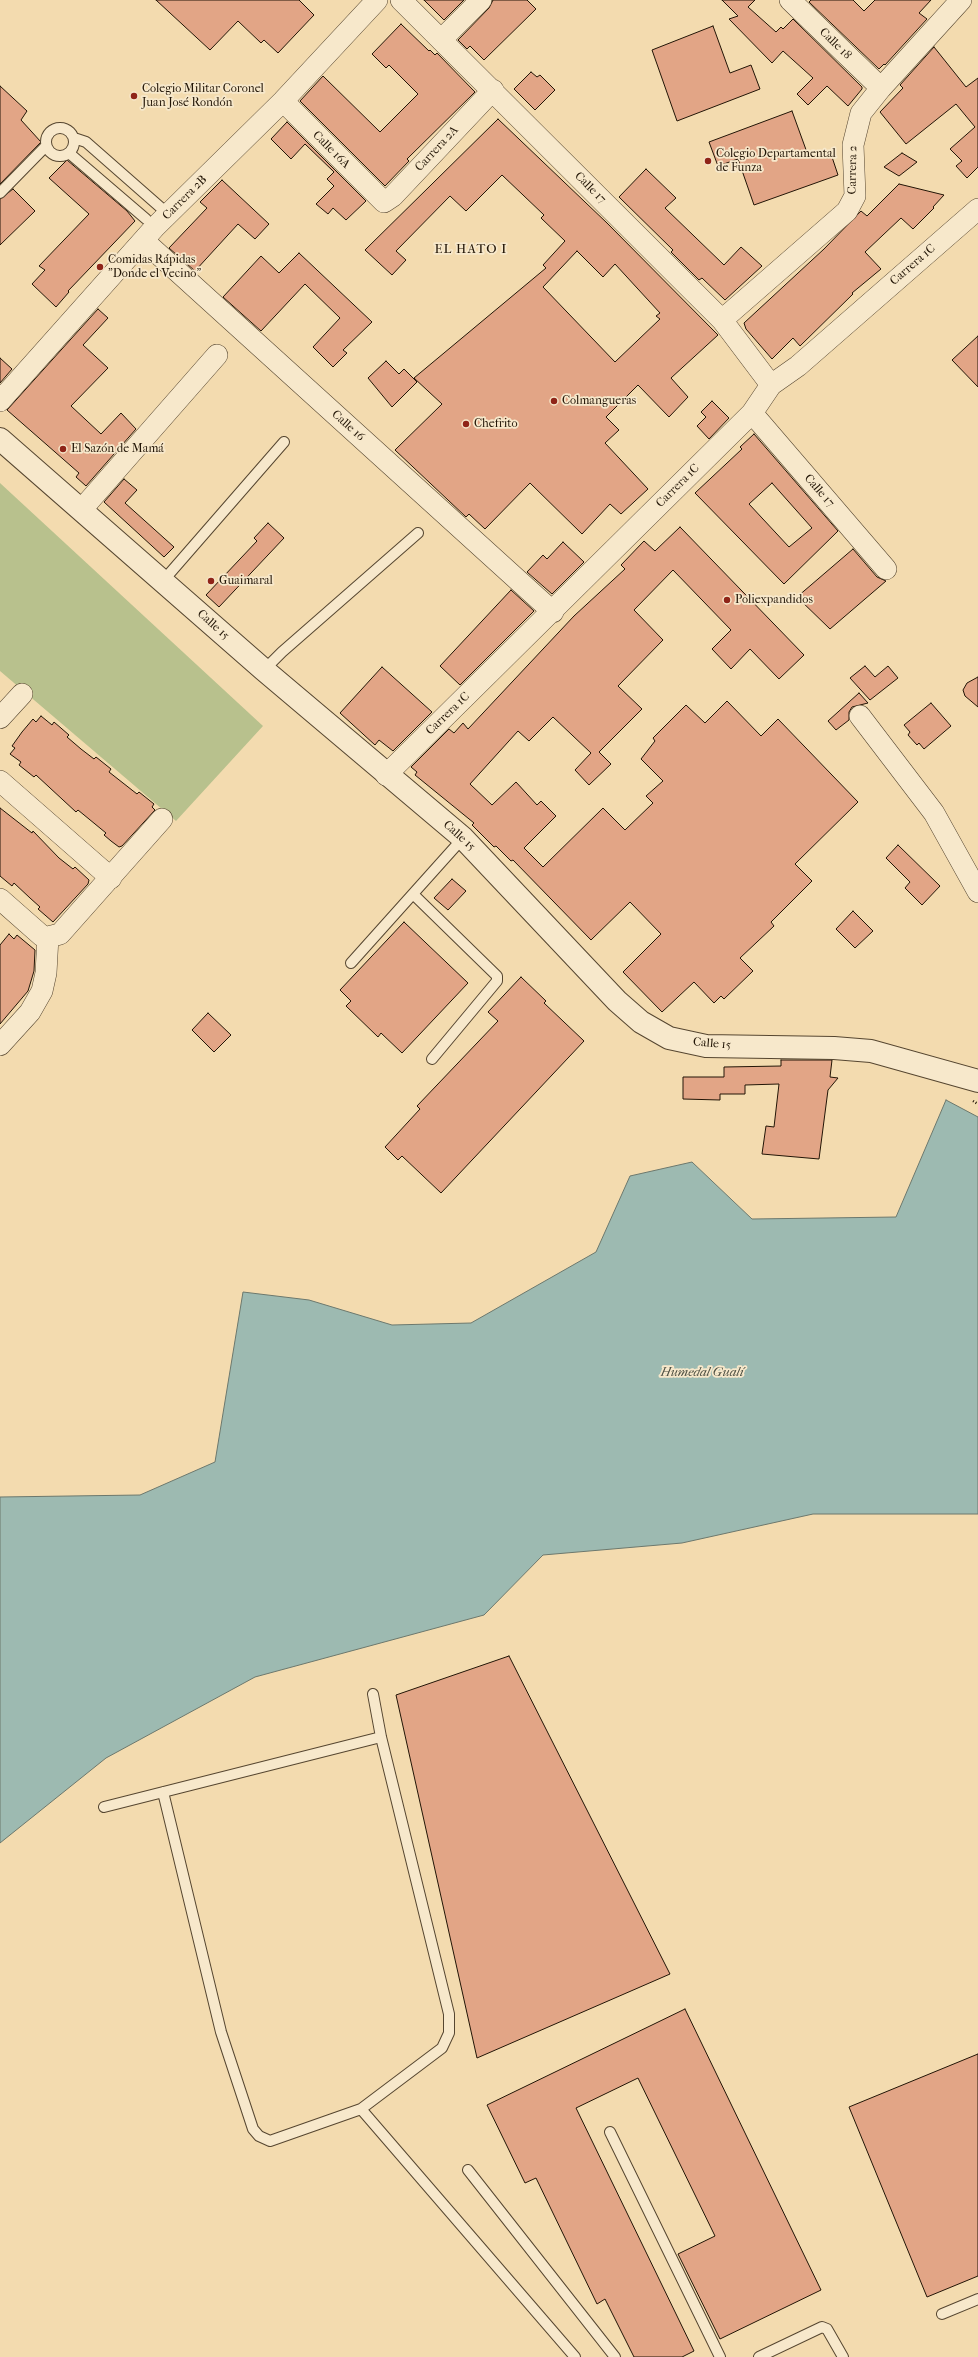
<!DOCTYPE html>
<html>
<head>
<meta charset="utf-8">
<style>
	body { margin:0 }
	canvas { display:block; background:#f3dbaf }
</style>
</head>
<body>
<canvas width="978" height="2357"></canvas>
<script>
const ctx = document.querySelector('canvas').getContext('2d');
ctx.lineJoin = 'round';
function paint(path, color) { ctx.fillStyle = color; ctx.fill(path, 'evenodd'); }
const poly = rows => new Path2D(rows.map(r => 'M' + r).join(''));
function stroke(path, color, width, dash) { ctx.strokeStyle = color; ctx.lineWidth = width; ctx.lineCap = dash ? 'butt' : 'round'; ctx.setLineDash(dash || []); ctx.stroke(path); }
function write(font, color, halo, rows, align = 'center') {
  ctx.font = font + ' "IM FELL French Canon",serif'; ctx.lineWidth = 3.5; ctx.setLineDash([]); ctx.textBaseline = 'middle'; ctx.strokeStyle = halo; ctx.fillStyle = color; for (const [text, x, y, turn = 0] of rows) {
    ctx.save(); ctx.translate(x, y); ctx.rotate((+turn || 0) * Math.PI / 180); ctx.textAlign = isNaN(turn) ? turn : align; if (halo) ctx.strokeText(text, 0, 0); ctx.fillText(text, 0, 0); ctx.restore();
  }
}
paint(poly([
	[0,483,263,726,176,821,0,671]
]), '#b8c18d');
const water = poly([
	[946,1100,978,1117,978,1514,813,1514,682,1543,543,1555,484,1615,255,1677,106,1758,0,1843,0,1497,140,1495,215,1462,243,1292,309,1300,392,1325,471,1323,596,1252,630,1176,692,1162,752,1219,896,1217,946,1100]
]);
paint(water, '#9dbab1');
stroke(water, '#6c786d', 1);
const building = poly([
	[156,0,299,0,314,15,278,53,264,40,261,43,238,21,210,50,156,0],
	[424,0,464,0,444,20,424,0],
	[493,0,527,0,536,9,484,60,470,46,467,49,458,40,489,8,493,0],
	[722,0,755,0,748,7,776,32,781,27,783,29,793,19,862,87,862,89,848,106,827,86,808,105,797,94,813,78,783,51,772,63,729,19,738,16,722,0],
	[811,0,853,0,864,11,875,0,931,0,919,13,927,19,885,65,884,64,879,69,809,2,811,0],
	[401,24,429,51,430,50,435,55,437,53,475,92,407,159,409,161,385,186,300,101,323,76,380,132,418,94,389,65,386,68,372,54,401,24],
	[713,26,730,73,751,65,760,89,677,121,652,50,713,26],
	[934,47,966,87,978,78,978,167,967,178,956,166,962,161,950,149,975,127,956,104,906,144,880,112,903,88,900,85,934,47],
	[531,72,537,77,540,75,555,90,535,110,514,89,531,72],
	[0,86,27,111,21,120,41,142,0,184,0,86],
	[792,111,809,158,830,151,838,175,754,205,738,159,718,166,709,142,792,111],
	[498,119,607,223,718,335,671,378,688,397,669,417,638,385,606,417,619,430,605,443,648,489,621,514,610,504,582,534,530,483,485,529,469,514,466,517,395,450,442,404,414,378,546,268,543,265,565,241,541,218,544,215,502,175,466,211,450,196,396,251,406,260,392,275,365,250,498,119],
	[577,251,603,277,615,264,660,313,656,316,660,319,615,362,543,287,577,251],
	[287,122,366,201,346,220,333,208,328,214,316,204,334,186,327,179,334,172,305,144,291,159,271,139,287,122],
	[902,153,917,162,899,176,884,167,902,153],
	[67,160,127,211,135,221,68,291,69,292,56,307,32,284,45,270,39,266,89,214,49,178,67,160],
	[646,169,676,198,665,208,724,265,741,247,762,266,725,300,702,278,699,280,671,252,673,250,619,197,646,169],
	[222,180,269,224,255,239,238,224,195,271,169,248,207,208,200,202,222,180],
	[899,184,944,195,933,207,934,208,913,229,901,218,865,252,881,269,852,293,853,294,800,346,793,338,772,359,746,329,744,323,824,249,861,211,867,216,899,184],
	[13,189,35,211,0,245,0,199,13,189],
	[299,253,372,322,343,350,347,353,333,367,313,347,340,318,305,284,261,331,223,297,261,256,279,273,299,253],
	[98,309,108,318,83,345,108,368,71,406,101,434,121,413,136,429,86,486,76,477,79,473,7,410,98,309],
	[978,336,978,387,952,360,978,336],
	[0,358,12,369,0,383,0,358],
	[386,361,399,374,404,369,417,382,392,407,368,378,386,361],
	[712,401,729,418,709,439,697,426,706,417,701,412,712,401],
	[754,434,838,531,784,584,695,493,742,449,740,447,754,434],
	[772,483,812,528,789,547,749,504,772,483],
	[124,479,137,490,125,503,174,547,164,557,104,502,124,479],
	[268,523,284,538,219,607,206,595,257,541,254,538,268,523],
	[680,527,804,655,779,679,750,649,731,669,712,649,731,630,673,570,634,610,663,640,618,686,642,709,599,752,611,764,589,785,575,770,591,753,553,717,529,741,518,731,470,784,492,805,516,782,537,805,541,801,556,816,524,848,543,867,603,808,625,830,653,803,646,796,663,781,641,759,655,741,653,738,686,705,705,723,727,701,761,736,778,719,858,802,795,864,812,881,771,922,774,926,740,958,753,971,724,999,721,996,714,1003,694,982,662,1012,623,972,661,934,630,902,591,940,513,860,511,861,496,846,494,847,472,825,474,823,415,775,417,772,411,767,449,729,454,733,463,723,468,729,574,616,625,569,621,565,644,541,655,551,680,527],
	[563,542,584,562,552,594,527,572,543,555,547,559,563,542],
	[853,549,877,577,886,581,830,629,797,597,853,549],
	[511,590,534,611,460,685,440,666,511,590],
	[865,666,875,677,888,666,898,678,870,700,850,678,865,666],
	[382,667,432,712,393,751,379,740,375,745,340,713,382,667],
	[978,677,978,707,965,696,963,690,967,683,978,677],
	[859,693,868,703,852,707,849,712,849,720,836,730,828,721,859,693],
	[931,703,951,726,924,749,919,743,917,745,908,735,910,732,904,725,931,703],
	[41,716,52,725,54,722,69,735,67,737,81,749,94,759,96,757,111,769,109,772,137,794,139,792,154,804,152,807,155,810,122,846,119,847,111,841,104,835,106,833,78,810,76,812,36,775,34,777,19,765,21,762,10,754,15,748,12,746,22,732,33,719,36,722,41,716],
	[0,808,32,833,33,831,59,858,73,869,75,867,89,880,88,884,53,922,38,909,40,907,30,898,14,883,12,886,0,876,0,808],
	[898,845,940,886,922,905,905,888,910,882,886,858,898,845],
	[452,879,466,891,448,910,434,898,452,879],
	[853,911,873,931,855,948,836,929,853,911],
	[404,922,468,983,402,1053,381,1033,378,1037,346,1006,351,1001,340,990,404,922],
	[9,934,14,939,17,935,35,950,34,971,28,991,0,1024,0,945,9,934],
	[521,977,546,1001,544,1003,584,1041,441,1193,402,1156,398,1160,385,1147,420,1109,417,1106,498,1021,488,1012,521,977],
	[208,1013,231,1035,214,1052,192,1030,208,1013],
	[781,1060,832,1060,830,1077,838,1078,828,1090,819,1159,762,1154,766,1126,774,1127,779,1084,745,1085,745,1094,720,1094,720,1100,683,1099,683,1077,724,1077,724,1067,781,1066,781,1060],
	[509,1656,670,1974,477,2058,396,1695,509,1656],
	[685,2009,821,2290,720,2339,678,2254,715,2236,638,2078,576,2108,694,2351,682,2357,634,2357,605,2299,597,2304,536,2178,525,2183,487,2105,685,2009],
	[978,2054,978,2276,927,2297,849,2107,978,2054]
]);
paint(building, '#e2a586');
stroke(building, '#221506', 1);
const service = poly([
	'46 142a14 14 0 1 1 28 0a14 14 0 1 1-28 0Z',
	[74,138,86,142,168,214],
	[69,153,146,219],
	[0,193,46,146],
	[163,581,284,442],
	[264,670,282,652,418,533],
	[414,895,497,976,497,981,432,1059],
	[351,963,463,838],
	[373,1694,381,1737,449,2014,449,2033,442,2048,361,2109,575,2357],
	[163,1792,221,2032,253,2129,259,2136,270,2141,361,2109],
	[104,1807,381,1737],
	[610,2132,720,2357],
	[468,2170,615,2357],
	[942,2314,978,2299],
	[759,2357,822,2327,827,2329,843,2357]
]);
const minor = poly([
	[401,0,722,320,771,385],
	[790,0,881,88],
	[441,40,481,0],
	[283,101,384,202,393,196,493,90],
	[144,241,553,612],
	[722,320,847,211,855,196,853,145,861,113,881,88,961,0],
	[0,401,155,227,283,101,377,0],
	[752,413,886,569],
	[82,509,217,355],
	[860,716,934,813,978,892],
	[0,718,22,694],
	[386,775,752,413,771,385,798,366,978,209],
	[0,781,111,878],
	[0,899,42,936,48,937,60,934,162,819],
	[0,1045,30,1012,42,991,46,973,48,937]
]);
const tertiary = poly([
	[0,439,264,670,463,838,617,1001,641,1022,669,1038,706,1046,834,1048,871,1051,978,1081]
]);
stroke(service, '#564630', 12);
stroke(minor, '#564630', 22);
stroke(tertiary, '#564630', 24);
stroke(poly([
	[973,1101,978,1104]
]), '#221506', 2.5, [1, 2]);
stroke(service, '#f7e8cb', 10);
stroke(minor, '#f7e8cb', 21);
stroke(tertiary, '#f7e8cb', 22);
for (const [x, y, r, color] of [
	[134,96,4,"#8f2418"],
	[708,161,4,"#8f2418"],
	[100,267,4,"#8f2418"],
	[554,401,4,"#8f2418"],
	[466,424,4,"#8f2418"],
	[63,449,4,"#8f2418"],
	[211,581,4,"#8f2418"],
	[727,600,4,"#8f2418"]
]) { const dot = new Path2D(); dot.arc(x, y, r, 0, 2 * Math.PI); ctx.fillStyle = color; ctx.fill(dot); stroke(dot, '#f7e8cb', 1.5); }
write('12px', '#221506', '#f7e8cb', [
	["Calle 18",835,44,44],
	["Carrera 2A",437,149,-47],
	["Calle 16A",331,150,45],
	["Carrera 2",853,170,-89],
	["Calle 17",590,188,45],
	["Carrera 2B",185,198,-45],
	["Carrera 1C",913,265,-41],
	["Calle 16",348,426,42],
	["Carrera 1C",678,486,-45],
	["Calle 17",819,491,49],
	["Calle 15",213,625,42],
	["Carrera 1C",448,714,-44],
	["Calle 15",459,836,42],
	["Calle 15",712,1044,5]
]);
write('12px', '#221506', '#f7e8cb', [
	["Colegio Militar Coronel",142,89],
	["Juan José Rondón",142,103],
	["Colegio Departamental",716,154],
	["de Funza",716,168],
	["Comidas Rápidas",108,260],
	["\"Donde el Vecino\"",108,274],
	["Colmangueras",562,401],
	["Chefrito",474,424],
	["El Sazón de Mamá",71,449],
	["Guaimaral",219,581],
	["Poliexpandidos",735,600]
], 'left');
ctx.letterSpacing = '1px';
write('13px', '#221506', '#f7e8cb', [
	["EL HATO I",471,250]
]);
ctx.letterSpacing = '0px';
write('italic 13px', '#4d4f42', '#f7e8cb', [
	["Humedal Gualí",702,1373]
]);
</script>
</body>
</html>
